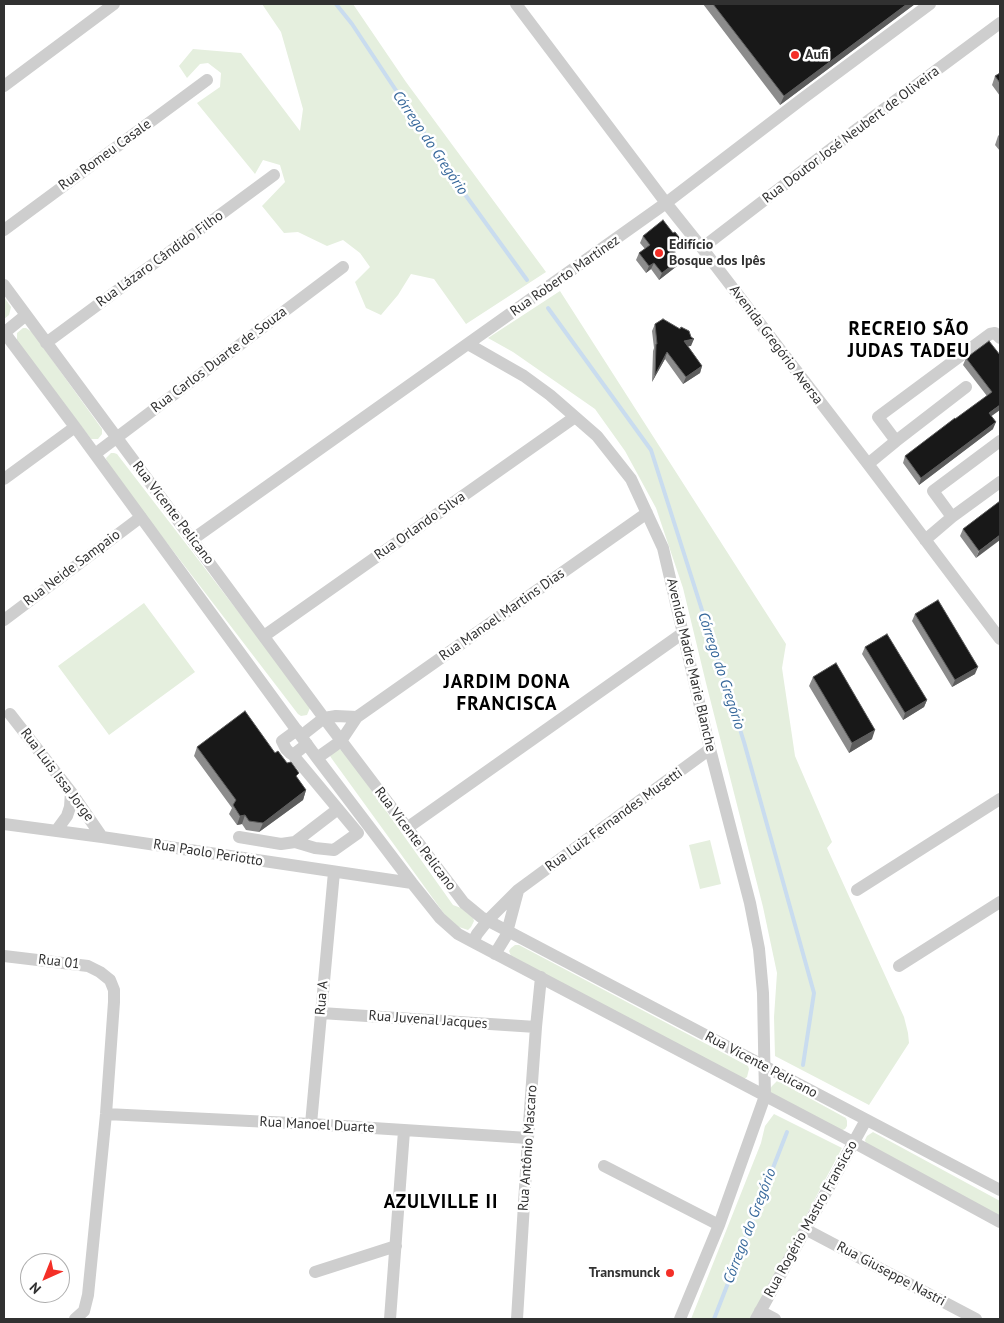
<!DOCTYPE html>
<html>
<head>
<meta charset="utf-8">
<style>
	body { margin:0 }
	#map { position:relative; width:1004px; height:1323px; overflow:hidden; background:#fff; font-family:"PT Sans",sans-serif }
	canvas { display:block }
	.frame { position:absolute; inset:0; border:5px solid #313131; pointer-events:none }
	.north { position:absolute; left:20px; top:1253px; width:50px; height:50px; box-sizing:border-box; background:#fff; border:1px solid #adadad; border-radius:50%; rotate:224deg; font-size:14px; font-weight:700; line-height:20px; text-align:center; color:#313131 }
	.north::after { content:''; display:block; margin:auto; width:18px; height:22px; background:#f42f27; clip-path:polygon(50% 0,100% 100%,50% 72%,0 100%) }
</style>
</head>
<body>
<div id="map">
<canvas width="1004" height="1323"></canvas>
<div class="frame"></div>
<div class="north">N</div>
</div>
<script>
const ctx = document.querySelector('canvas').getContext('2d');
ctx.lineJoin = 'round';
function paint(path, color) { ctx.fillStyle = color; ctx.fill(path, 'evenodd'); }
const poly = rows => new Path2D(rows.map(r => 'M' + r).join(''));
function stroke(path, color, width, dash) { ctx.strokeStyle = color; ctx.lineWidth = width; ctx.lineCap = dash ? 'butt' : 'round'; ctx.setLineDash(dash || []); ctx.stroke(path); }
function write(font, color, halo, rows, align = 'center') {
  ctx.font = font + ' "PT Sans",sans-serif'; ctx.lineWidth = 5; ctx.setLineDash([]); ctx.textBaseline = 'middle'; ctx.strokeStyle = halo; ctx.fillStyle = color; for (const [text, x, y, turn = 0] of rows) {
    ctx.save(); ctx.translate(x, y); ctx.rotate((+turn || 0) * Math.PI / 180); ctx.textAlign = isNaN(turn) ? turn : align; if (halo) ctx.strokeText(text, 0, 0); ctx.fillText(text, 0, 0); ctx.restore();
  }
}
paint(poly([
	[262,4,353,4,406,82,546,272,466,324,434,279,411,274,398,295,381,315,366,308,355,282,370,267,360,253,343,240,327,246,298,232,284,233,262,206,285,182,280,165,263,160,255,174,197,103,220,87,221,73,208,63,200,64,187,78,179,66,193,49,241,53,300,131,303,109,281,32],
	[560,291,786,644,782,668,795,756,832,842,827,848,904,1017,908,1033,909,1043,869,1105,775,1056,774,1017,777,973,763,907,706,683,683,588,656,508,625,451,595,409,513,352,488,338],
	[4,297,11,307,9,315,4,319],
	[23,328,26,328,32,332,102,429,102,434,98,439,91,439,17,341,17,333],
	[111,453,114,453,117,454,310,705,310,708,307,715,301,716,298,714,108,466,106,458],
	[144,603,195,672,109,735,58,666],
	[338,749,342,750,345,753,453,905,461,908,473,918,474,921,471,927,468,930,456,926,445,915,332,759,330,756],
	[710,840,721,884,700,889,689,845],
	[515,945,519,945,748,1066,749,1069,747,1077,744,1079,511,956,509,951,511,948],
	[777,1081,780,1082,846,1118,847,1121,847,1126,845,1129,840,1131,771,1093,770,1089,772,1086],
	[774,1114,842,1148,751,1319,691,1319,761,1143,765,1126],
	[873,1132,1000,1201,1000,1218,866,1144,865,1140,867,1136]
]), '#e5efde');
stroke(poly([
	[336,4,352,24,464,193,527,280],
	[548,308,651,450,744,742,814,993,803,1065],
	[714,1319,787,1132]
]), '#c9dcef', 4);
stroke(poly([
	[516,4,666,203,702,248,868,464,1000,639],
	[4,86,114,4],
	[4,230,207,80],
	[702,248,853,132,1000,23],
	[4,285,324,718,464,903,481,917,1000,1190],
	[4,332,75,427,317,758,412,883,440,918,458,934,473,942,853,1142,1000,1222],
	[4,333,26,315],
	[46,343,274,175],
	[468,344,524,376,550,395,597,436,631,479,663,548,710,749,750,903,759,949,763,993,765,1096,719,1225,680,1319],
	[896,441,878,417,990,334,995,333,1000,338],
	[95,454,343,267],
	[868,464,896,441,966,387],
	[4,479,75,427],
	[952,517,933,491,1000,441],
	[193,539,666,203,802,99,930,4],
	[925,540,952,517,1000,482],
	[4,620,141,517],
	[264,636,575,417],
	[10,714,71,792,102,837],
	[301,736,324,718,336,716,357,717],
	[293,755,290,753,286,749,282,741,297,730],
	[317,758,341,741,357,717,647,513],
	[4,824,102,837,412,883],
	[407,828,683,633],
	[56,831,67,816,70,807,71,792],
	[239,837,281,844,295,842,338,809],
	[295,842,315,848,334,850,358,833,293,755,307,744],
	[857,890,1000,799],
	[473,942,477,934,488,920,518,890,710,749],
	[495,954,506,936,518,891],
	[4,956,88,966,100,972,110,980,114,990,114,1002,106,1114,88,1295,84,1311,75,1319],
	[899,966,1000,902],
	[321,1013,536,1027],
	[106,1114,311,1124,528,1138],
	[311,1124,334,872],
	[604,1166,719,1225],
	[805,1229,976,1319],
	[315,1272,396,1246],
	[760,1311,775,1319],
	[390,1319,404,1131],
	[517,1319,528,1138,536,1027,541,977],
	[756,1319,866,1120]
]), '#cecece', 12);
paint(poly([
	[703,4,915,4,780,105],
	[1000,73,1000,96,992,85,995,76],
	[1000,134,1000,151,995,145,998,136],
	[643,236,680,248,674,252,677,266,659,280,651,269,646,273,636,260,639,253,645,249,640,243],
	[655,324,680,329,691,346,688,346,702,366,700,373,683,384,665,359,652,382,653,351,654,348,652,331],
	[1000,355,991,416,993,429,919,485,903,463,905,456,987,396,963,365,966,358],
	[1000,501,976,558,960,536,963,529],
	[915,614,975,674,952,687,912,621],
	[865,647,927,700,924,707,903,720,862,654],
	[813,677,872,739,849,753,809,686],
	[197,747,297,778,306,790,303,800,259,832,246,830,242,824,237,825,229,814,232,808,194,756]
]), '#8c8c8c');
paint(poly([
	[907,4,915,4,780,105,784,96],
	[682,241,680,248,669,256,672,249],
	[680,259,677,266,659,280,662,273],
	[654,263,651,269,646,273,649,266],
	[694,339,691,346,682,347,684,341],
	[667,352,665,359,652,382,655,375],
	[702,366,700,373,683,384,686,377],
	[1000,405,1000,410,986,420,989,413],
	[996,422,993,429,919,485,921,478],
	[1000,535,1000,540,976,558,979,551],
	[978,667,975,674,952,687,955,680],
	[927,700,924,707,903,720,905,713],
	[875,730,872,739,849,753,852,743],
	[306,790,303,800,259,832,263,823],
	[245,815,242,824,237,825,240,816]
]), '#5d5d5d');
const building = poly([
	[713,4,907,4,784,96,713,4],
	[1000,73,1000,83,995,76,1000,73],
	[663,220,673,233,675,232,682,241,672,249,680,259,662,273,654,263,649,266,639,253,650,245,643,236,663,220],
	[663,319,680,329,681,327,689,331,691,337,694,339,684,341,702,366,686,377,667,352,655,375,656,344,657,344,655,324,663,319],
	[989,341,1000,355,1000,405,989,413,996,422,921,478,905,456,955,418,955,419,992,392,966,358,989,341],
	[1000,501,1000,535,979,551,963,529,1000,501],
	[938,600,978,667,955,680,915,614,938,600],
	[887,634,927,700,905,713,865,647,887,634],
	[836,663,875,730,852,743,813,677,836,663],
	[245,711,275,753,278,751,287,763,291,762,299,773,296,776,306,790,263,823,249,821,245,815,240,816,233,805,236,800,197,747,245,711]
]);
paint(building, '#181818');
stroke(building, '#5d5d5d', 1);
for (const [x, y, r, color] of [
	[795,55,5,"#f42f27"],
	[659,253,5,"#f42f27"],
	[670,1273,5,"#f42f27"]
]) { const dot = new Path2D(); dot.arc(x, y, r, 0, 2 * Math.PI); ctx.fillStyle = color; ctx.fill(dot); stroke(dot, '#fff', 2); }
write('bold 14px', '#313131', '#fff', [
	["Aufi",805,55],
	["Edifício",669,245],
	["Bosque dos Ipês",669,261],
	["Transmunck",660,1273,"right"]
], 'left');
write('14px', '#313131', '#fff', [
	["Rua Doutor José Neubert de Oliveira",851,135,-37],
	["Rua Romeu Casale",105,155,-36],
	["Rua Lázaro Cândido Filho",160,259,-36],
	["Rua Roberto Martinez",565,276,-35],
	["Avenida Gregório Aversa",776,345,53],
	["Rua Carlos Duarte de Souza",219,360,-37],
	["Rua Vicente Pelicano",173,513,53],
	["Rua Orlando Silva",420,526,-35],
	["Rua Neide Sampaio",72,568,-37],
	["Rua Manoel Martins Dias",502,615,-35],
	["Avenida Madre Marie Blanche",691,665,77],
	["Rua Luis Issa Jorge",57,775,53],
	["Rua Luiz Fernandes Musetti",614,820,-36],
	["Rua Vicente Pelicano",415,839,53],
	["Rua Paolo Periotto",208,853,9],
	["Rua 01",59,962,7],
	["Rua A",322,998,-85],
	["Rua Juvenal Jacques",428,1020,4],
	["Rua Vicente Pelicano",761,1065,28],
	["Rua Manoel Duarte",317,1125,3],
	["Rua Antônio Mascaro",528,1148,-86],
	["Rua Rogério Mastro Fransicso",811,1219,-61],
	["Rua Giuseppe Nastri",891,1274,28]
]);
write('italic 15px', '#37689b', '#fff', [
	["Córrego do Gregório",430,143,56],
	["Córrego do Gregório",721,671,72],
	["Córrego do Gregório",750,1226,-69]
]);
ctx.letterSpacing = '1px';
write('bold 19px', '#000', '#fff', [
	["RECREIO SÃO",909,330],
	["JUDAS TADEU",909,352],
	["JARDIM DONA",507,683],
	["FRANCISCA",507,705],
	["AZULVILLE II",441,1203]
]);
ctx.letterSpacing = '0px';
</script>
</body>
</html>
